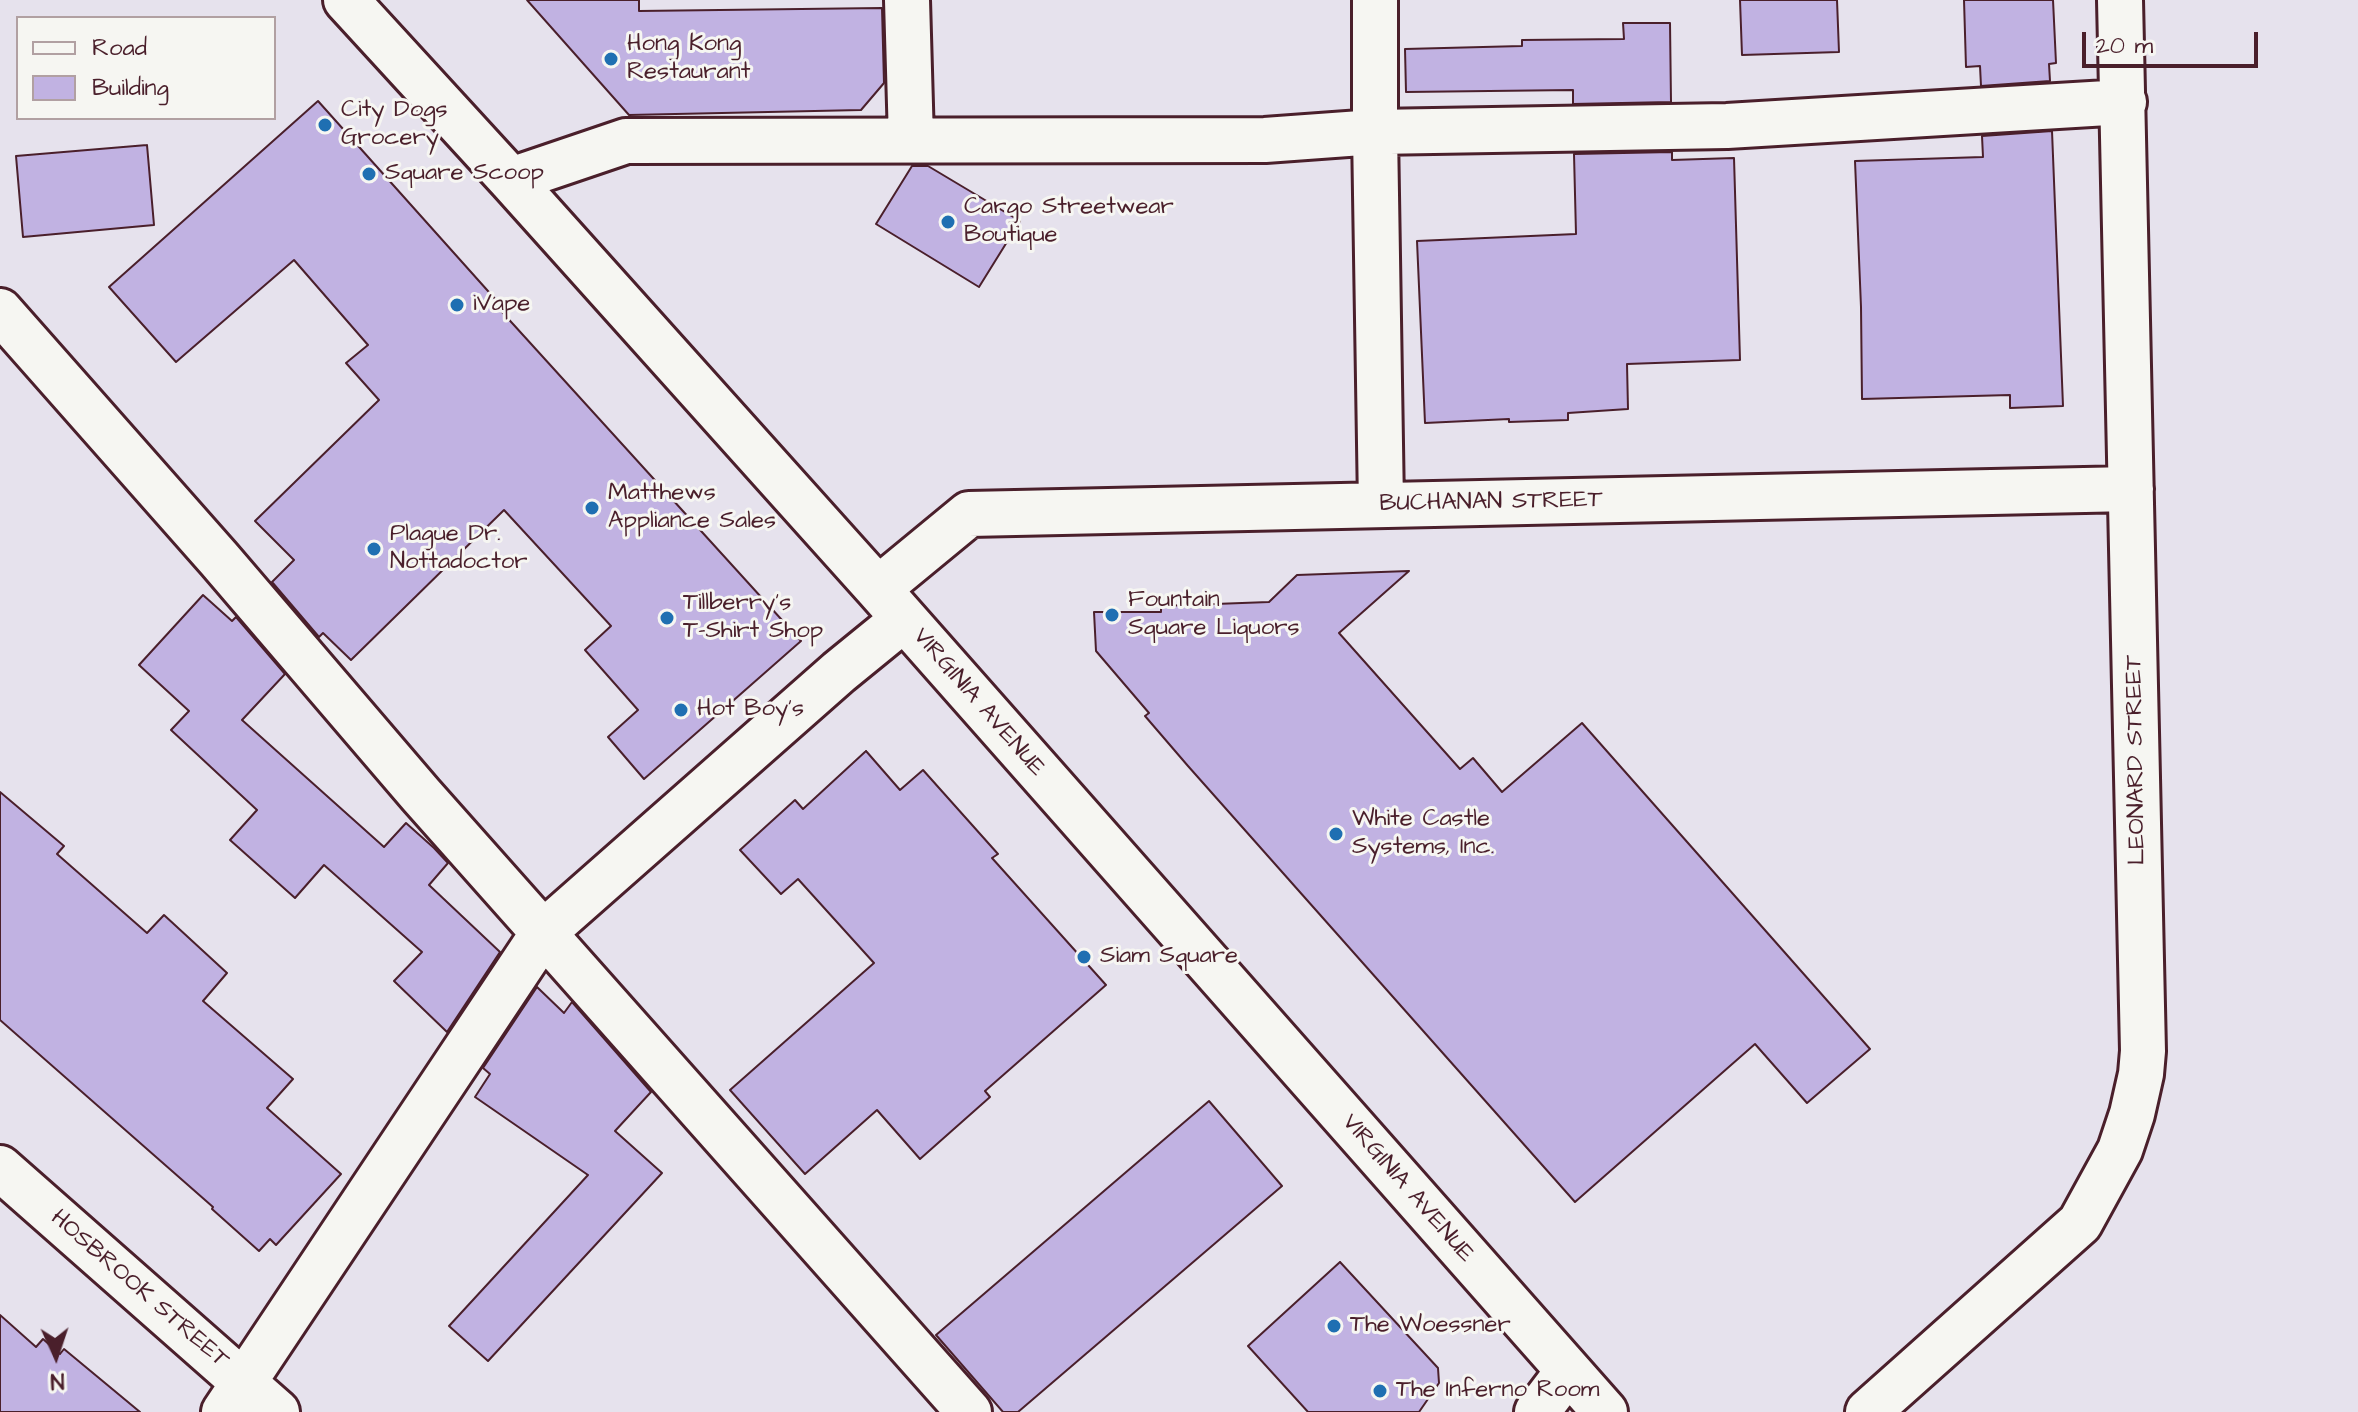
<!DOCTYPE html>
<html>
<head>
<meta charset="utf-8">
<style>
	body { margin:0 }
	#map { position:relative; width:2358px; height:1412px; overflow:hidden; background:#e6e2ed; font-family:"Architects Daughter",sans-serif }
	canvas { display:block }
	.legend { position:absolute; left:16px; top:16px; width:260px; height:104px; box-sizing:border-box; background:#f6f6f2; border:2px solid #b1a0a2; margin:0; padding:10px 14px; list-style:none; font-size:24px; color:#4a1f2b }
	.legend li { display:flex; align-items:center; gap:16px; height:40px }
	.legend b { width:40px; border:2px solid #b1a0a2 }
	.north { position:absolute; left:16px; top:1316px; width:80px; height:80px; -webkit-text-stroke:6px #f6f6f2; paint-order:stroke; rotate:177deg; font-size:22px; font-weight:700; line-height:32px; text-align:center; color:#4a1f2b }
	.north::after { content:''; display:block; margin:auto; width:28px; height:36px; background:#4a1f2b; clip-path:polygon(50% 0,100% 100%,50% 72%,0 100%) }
	.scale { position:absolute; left:2082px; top:32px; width:176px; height:36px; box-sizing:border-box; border:4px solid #4a1f2b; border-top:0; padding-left:10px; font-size:24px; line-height:28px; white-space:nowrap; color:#4a1f2b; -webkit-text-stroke:6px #f6f6f2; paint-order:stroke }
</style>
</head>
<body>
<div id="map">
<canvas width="2358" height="1412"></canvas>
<ul class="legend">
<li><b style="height:10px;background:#f6f6f2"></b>Road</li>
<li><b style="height:22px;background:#c1b2e2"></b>Building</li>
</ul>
<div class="north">N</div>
<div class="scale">20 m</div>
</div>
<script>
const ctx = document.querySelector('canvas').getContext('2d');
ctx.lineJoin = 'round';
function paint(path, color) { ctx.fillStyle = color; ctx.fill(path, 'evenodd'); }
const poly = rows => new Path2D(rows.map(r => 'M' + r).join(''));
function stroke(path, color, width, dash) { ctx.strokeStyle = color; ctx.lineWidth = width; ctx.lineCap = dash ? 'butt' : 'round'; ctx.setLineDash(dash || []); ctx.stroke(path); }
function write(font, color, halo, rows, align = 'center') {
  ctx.font = font + ' "Architects Daughter",sans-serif'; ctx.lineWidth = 6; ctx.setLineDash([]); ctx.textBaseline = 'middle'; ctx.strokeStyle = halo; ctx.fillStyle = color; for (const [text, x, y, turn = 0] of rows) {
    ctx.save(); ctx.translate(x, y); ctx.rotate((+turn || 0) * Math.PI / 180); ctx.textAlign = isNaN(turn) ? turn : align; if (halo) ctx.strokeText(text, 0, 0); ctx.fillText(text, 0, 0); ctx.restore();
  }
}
const building = poly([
	[527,0,639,0,639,11,882,8,884,83,861,110,629,115,527,0],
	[1740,0,1837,0,1839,52,1742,55,1740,0],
	[1964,0,2053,0,2056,63,2049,64,2050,81,1981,86,1980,66,1966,67,1964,0],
	[1623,23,1670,23,1671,102,1573,104,1573,90,1406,92,1405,49,1522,46,1522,40,1624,39,1623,23],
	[318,101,496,300,493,302,801,641,644,779,608,737,638,710,585,650,611,626,504,510,351,660,323,633,319,637,272,582,294,560,255,521,379,400,346,363,368,345,294,260,176,362,109,287,318,101],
	[2052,131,2063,406,2010,408,2010,395,1862,399,1861,307,1855,161,1983,157,1982,136,2052,131],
	[147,145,154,225,23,237,16,156,147,145],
	[1672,152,1672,160,1734,158,1740,360,1627,364,1628,409,1568,413,1568,420,1509,422,1509,419,1425,423,1417,241,1576,234,1574,154,1672,152],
	[912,166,928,166,1020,221,979,287,876,224,912,166],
	[1409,571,1339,633,1460,769,1473,758,1502,792,1582,723,1870,1049,1807,1103,1755,1044,1575,1202,1188,766,1145,716,1149,713,1096,651,1094,612,1161,612,1161,606,1269,602,1297,575,1409,571],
	[203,595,232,621,236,617,285,674,242,720,384,847,406,823,434,848,448,863,429,885,500,952,447,1032,394,981,422,952,324,865,295,898,230,840,257,810,171,730,189,711,139,665,203,595],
	[866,751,900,790,923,770,998,854,992,858,1106,985,985,1091,990,1097,920,1159,877,1110,805,1174,730,1090,874,963,798,879,781,894,740,850,795,800,803,809,866,751],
	[0,792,64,846,57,854,147,933,164,915,227,973,203,1001,293,1079,267,1108,341,1174,276,1245,270,1239,259,1251,212,1209,213,1207,0,1020,0,792],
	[537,987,564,1013,572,1002,651,1092,615,1131,662,1173,488,1361,449,1326,588,1175,475,1097,490,1074,483,1068,537,987],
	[1209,1101,1282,1186,1018,1412,1003,1412,936,1335,1209,1101],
	[1340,1262,1438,1368,1439,1383,1419,1412,1308,1412,1248,1346,1340,1262],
	[0,1315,36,1347,43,1339,60,1354,64,1349,140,1412,0,1412,0,1315]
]);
paint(building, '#c1b2e2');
stroke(building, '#4a1f2b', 2);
const minor = poly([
	[346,0,511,180,878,589,1605,1412],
	[907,0,911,140],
	[1375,0,1375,132,1381,505],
	[511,180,626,141,1265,140,1375,132,1727,126,2124,102],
	[0,311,219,559,421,795,969,1412],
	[878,589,969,514,2131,489],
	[0,1168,277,1412],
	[224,1412,543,933,839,672,904,619],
	[1537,1412,1568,1371],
	[1868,1412,2080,1223,2120,1150,2132,1114,2141,1074,2143,1051,2120,0]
]);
stroke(minor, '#4a1f2b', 50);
stroke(minor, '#f6f6f2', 44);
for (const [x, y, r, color] of [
	[611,59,8,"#1f6fb2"],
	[325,125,8,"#1f6fb2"],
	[369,174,8,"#1f6fb2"],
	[948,222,8,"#1f6fb2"],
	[457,305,8,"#1f6fb2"],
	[592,508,8,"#1f6fb2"],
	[374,549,8,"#1f6fb2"],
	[1112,615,8,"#1f6fb2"],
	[667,618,8,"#1f6fb2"],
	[681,710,8,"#1f6fb2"],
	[1336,834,8,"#1f6fb2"],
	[1084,957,8,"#1f6fb2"],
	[1334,1326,8,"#1f6fb2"],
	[1380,1391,8,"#1f6fb2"]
]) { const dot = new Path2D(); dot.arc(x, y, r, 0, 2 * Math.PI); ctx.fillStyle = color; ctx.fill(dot); stroke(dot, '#f6f6f2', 3); }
write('24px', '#4a1f2b', '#f6f6f2', [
	["Hong Kong",627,45],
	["Restaurant",627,73],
	["City Dogs",341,111],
	["Grocery",341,139],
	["Square Scoop",385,174],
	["Cargo Streetwear",964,208],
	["Boutique",964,236],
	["iVape",473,305],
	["Matthews",608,494],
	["Appliance Sales",608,522],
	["Plague Dr.",390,535],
	["Nottadoctor",390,563],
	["Fountain",1128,601],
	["Square Liquors",1128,629],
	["Tillberry's",683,604],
	["T-Shirt Shop",683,632],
	["Hot Boy's",697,710],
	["White Castle",1352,820],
	["Systems, Inc.",1352,848],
	["Siam Square",1100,957],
	["The Woessner",1350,1326],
	["The Inferno Room",1396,1391]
], 'left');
write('24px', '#4a1f2b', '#f6f6f2', [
	["BUCHANAN STREET",1491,503,-1],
	["VIRGINIA AVENUE",978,703,49],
	["LEONARD STREET",2137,760,-91],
	["VIRGINIA AVENUE",1407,1189,49],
	["HOSBROOK STREET",139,1290,41]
]);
</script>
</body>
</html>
